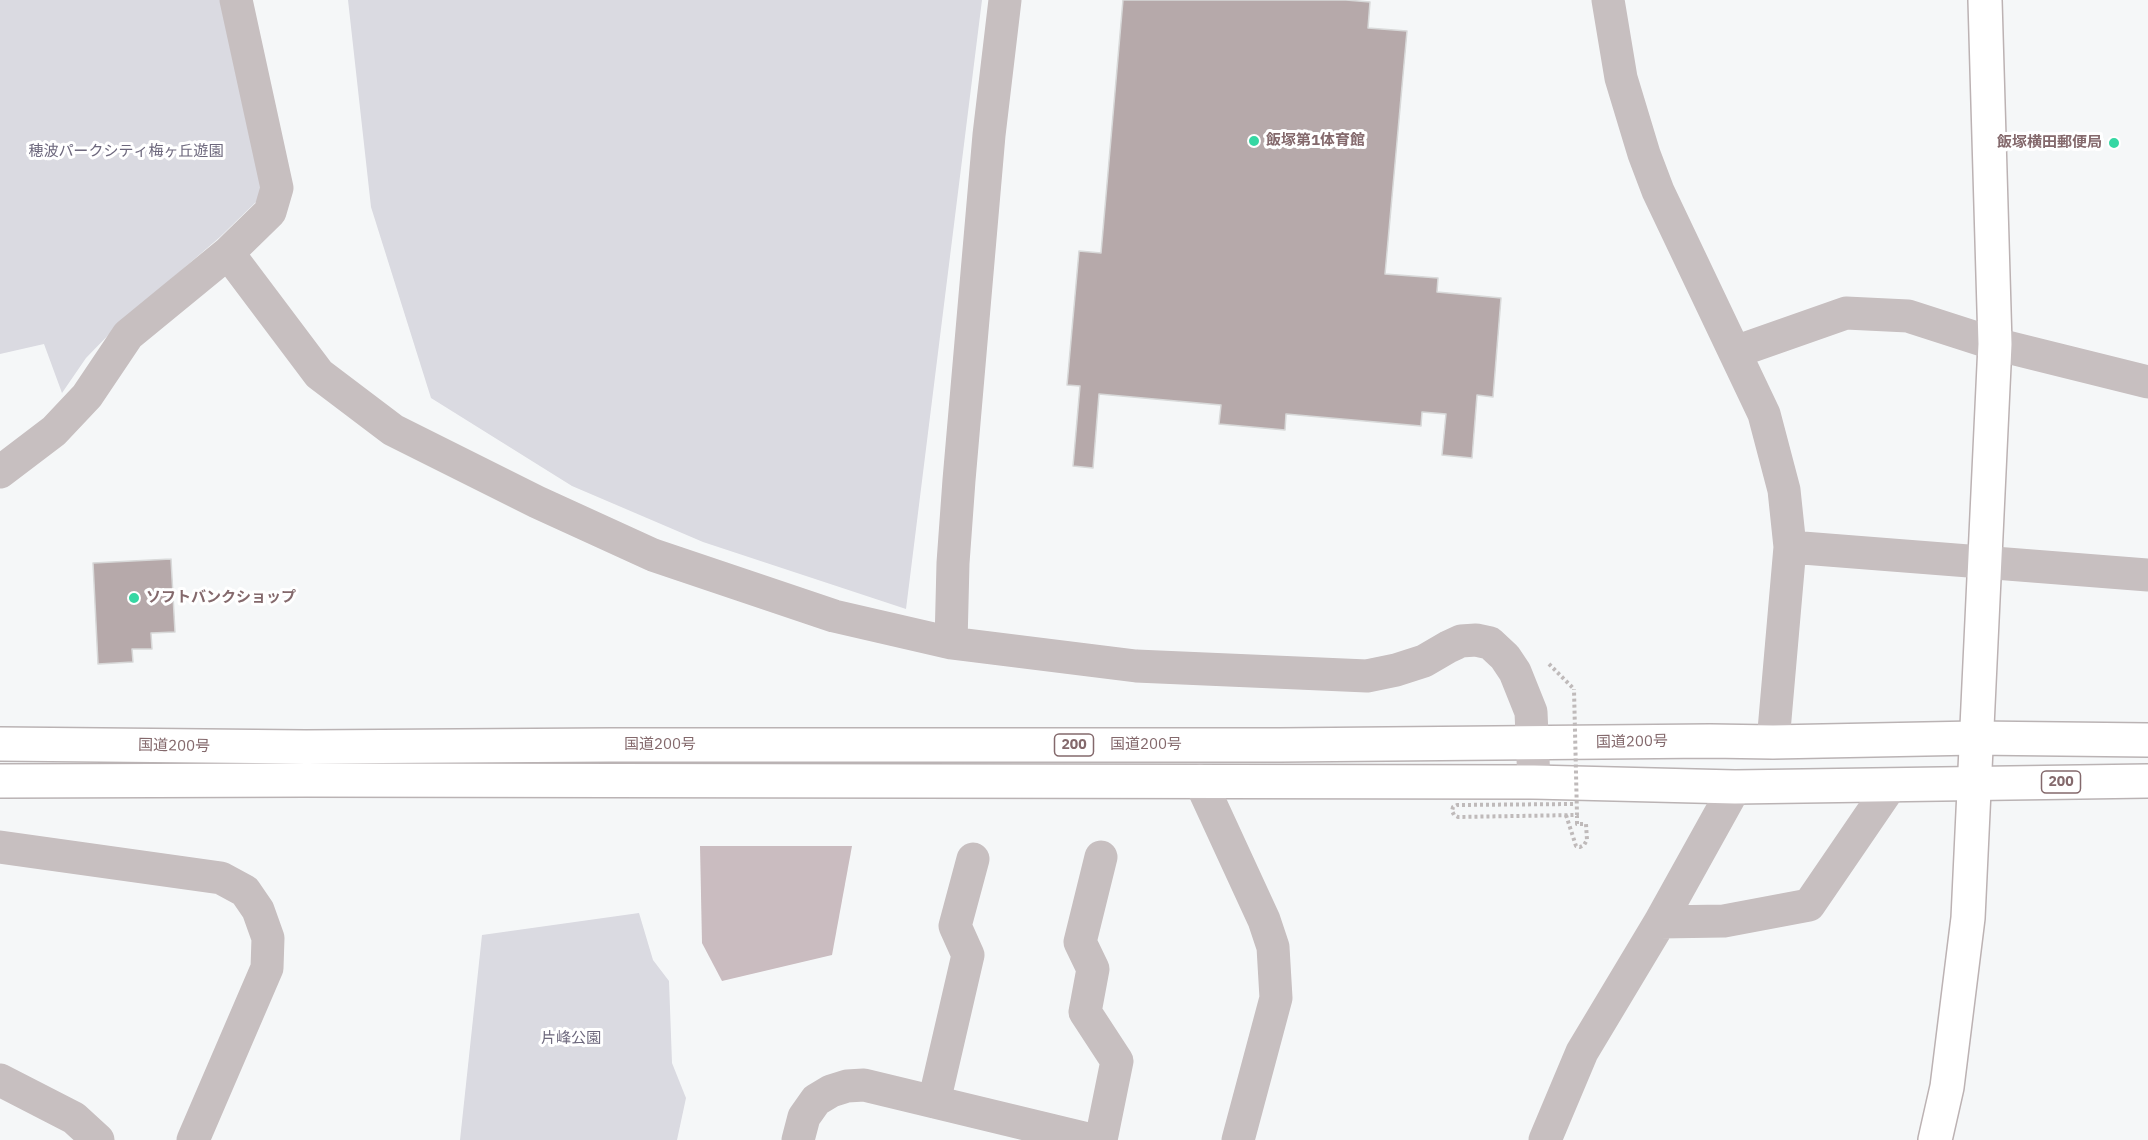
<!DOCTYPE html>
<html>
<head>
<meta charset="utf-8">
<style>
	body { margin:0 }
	canvas { display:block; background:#f5f7f8 }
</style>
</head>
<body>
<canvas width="2148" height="1140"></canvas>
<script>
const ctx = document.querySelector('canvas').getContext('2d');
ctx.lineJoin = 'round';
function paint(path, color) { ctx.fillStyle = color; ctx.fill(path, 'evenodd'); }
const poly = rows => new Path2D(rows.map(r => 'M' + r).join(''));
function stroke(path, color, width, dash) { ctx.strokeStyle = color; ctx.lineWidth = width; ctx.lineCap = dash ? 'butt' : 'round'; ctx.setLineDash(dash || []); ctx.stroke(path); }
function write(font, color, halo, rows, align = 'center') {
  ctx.font = font + ' "IBM Plex Sans","Noto Sans JP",sans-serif'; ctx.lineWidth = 6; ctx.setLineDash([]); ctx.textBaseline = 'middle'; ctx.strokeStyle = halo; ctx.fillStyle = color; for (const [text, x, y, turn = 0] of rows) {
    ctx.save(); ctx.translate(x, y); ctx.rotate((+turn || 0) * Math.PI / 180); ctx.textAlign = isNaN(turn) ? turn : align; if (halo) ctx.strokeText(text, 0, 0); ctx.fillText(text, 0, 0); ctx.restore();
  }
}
paint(poly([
	[0,0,221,0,262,181,258,200,220,237,120,323,86,358,62,393,44,344,0,354],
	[348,0,982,0,906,609,703,542,572,486,431,398,371,207],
	[639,913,653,960,669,981,672,1063,686,1098,677,1140,460,1140,482,935]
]), '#dadae1');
paint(poly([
	[700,846,852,846,832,955,722,981,702,943]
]), '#cabcc0');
const building = poly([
	[1123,0,1346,0,1370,2,1368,28,1407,31,1385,274,1438,278,1437,292,1501,298,1493,397,1477,395,1472,458,1442,455,1446,414,1422,412,1421,426,1286,414,1285,430,1219,424,1221,405,1099,394,1093,468,1073,466,1080,386,1067,385,1079,251,1101,253,1123,0],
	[171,559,175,632,151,633,152,649,132,649,133,662,98,664,93,563,171,559]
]);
paint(building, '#b6a9aa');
stroke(building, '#d8d9d9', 1.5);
const secondary = poly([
	[1935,1140,1947,1087,1968,918,1995,344,1985,0]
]);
const highway = poly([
	[0,744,306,747,610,745,1280,745,1710,741,1773,742,1975,738,2148,740],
	[0,781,307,780,1534,782,1735,787,2148,781]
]);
stroke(secondary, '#bcb2b3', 36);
stroke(highway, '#bab3b4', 36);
stroke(poly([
	[1549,664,1574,689],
	[1566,815,1576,846,1580,847,1584,845,1587,840,1586,824,1577,824,1577,816]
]), '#bfbaba', 4, [3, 3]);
stroke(poly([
	[1608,0,1621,78,1644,154,1658,191,1764,414,1784,490,1790,547,1773,742],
	[228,253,319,374,393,430,537,502,653,555,834,616,951,643,1136,666,1367,676,1396,670,1424,661,1448,647,1461,641,1476,640,1490,643,1505,657,1515,672,1531,712,1534,782],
	[1735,352,1846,313,1908,316,1995,344,2148,382],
	[0,472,54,431,87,396,128,335,228,253,270,212,277,188,236,0],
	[1790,547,2148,575],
	[951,643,953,563,959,480,989,135,1005,0],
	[1200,781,1264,920,1273,947,1276,998,1238,1140],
	[0,847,221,878,245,891,258,910,268,938,267,968,193,1140],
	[1660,922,1724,921,1809,905,1891,785],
	[0,1080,74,1118,98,1140],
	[934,1102,968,955,955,926,973,859],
	[798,1140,804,1117,816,1100,831,1091,847,1086,864,1085,1092,1140],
	[1101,1140,1117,1061,1085,1012,1093,969,1080,942,1101,857],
	[1545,1140,1582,1052,1660,922,1735,787]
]), '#c7bfc0', 33);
stroke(secondary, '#fff', 33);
stroke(highway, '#fff', 33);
stroke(poly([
	[1573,804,1457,805,1453,807,1452,811,1454,815,1458,817,1577,815,1574,689]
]), '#bfbaba', 4, [3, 3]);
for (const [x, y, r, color] of [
	[1254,141,6,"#36d7a3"],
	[2114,143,6,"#36d7a3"],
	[134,598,6,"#36d7a3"]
]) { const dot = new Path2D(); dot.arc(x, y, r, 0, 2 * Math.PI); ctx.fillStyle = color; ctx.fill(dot); stroke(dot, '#fff', 2); }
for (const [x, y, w] of [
	[1074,745,39],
	[2061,782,39]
]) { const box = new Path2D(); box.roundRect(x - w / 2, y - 11, w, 22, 4.5); ctx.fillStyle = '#fff'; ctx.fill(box); stroke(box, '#84696c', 1.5); }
write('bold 14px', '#84696c', null, [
	["200",1074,745],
	["200",2061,782]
]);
write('bold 15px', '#84696c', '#fff', [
	["飯塚第1体育館",1266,141],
	["飯塚横田郵便局",2102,143,"right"],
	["ソフトバンクショップ",146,598]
], 'left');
write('15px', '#6c677c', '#fff', [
	["穂波パークシティ梅ヶ丘遊園",126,152],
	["片峰公園",571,1039]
]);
write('15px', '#84696c', '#fff', [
	["国道200号",1632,742,-1],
	["国道200号",660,745],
	["国道200号",1146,745],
	["国道200号",174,746,1]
]);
</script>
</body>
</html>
